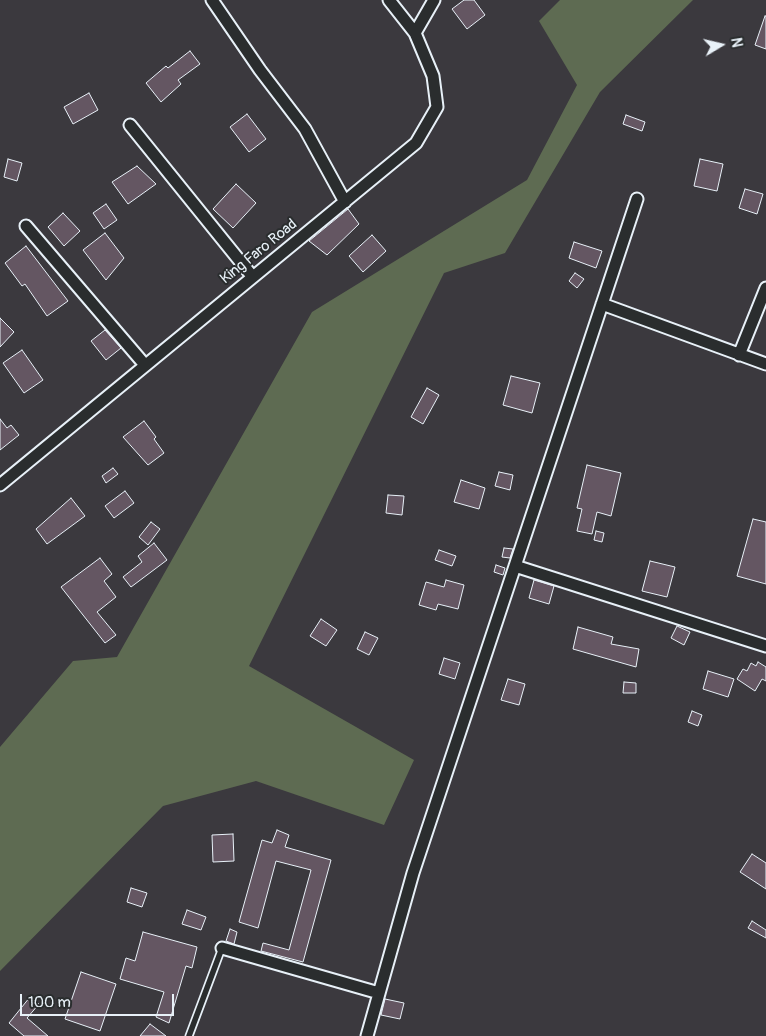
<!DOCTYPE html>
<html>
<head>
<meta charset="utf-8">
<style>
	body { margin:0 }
	#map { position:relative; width:766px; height:1036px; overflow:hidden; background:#3b393e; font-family:Pangolin,sans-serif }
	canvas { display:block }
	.north { position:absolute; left:696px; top:20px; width:50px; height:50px; -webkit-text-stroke:4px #2a2d2e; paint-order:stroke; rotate:81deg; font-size:14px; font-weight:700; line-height:20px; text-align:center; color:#e8f1f8 }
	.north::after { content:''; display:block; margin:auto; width:18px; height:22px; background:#e8f1f8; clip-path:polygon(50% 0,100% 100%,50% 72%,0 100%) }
	.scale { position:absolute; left:20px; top:994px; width:154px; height:22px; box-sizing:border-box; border:2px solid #e8f1f8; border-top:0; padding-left:6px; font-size:15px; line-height:18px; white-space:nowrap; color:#e8f1f8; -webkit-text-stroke:4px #2a2d2e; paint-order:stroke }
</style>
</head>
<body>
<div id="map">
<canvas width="766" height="1036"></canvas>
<div class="north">N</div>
<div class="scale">100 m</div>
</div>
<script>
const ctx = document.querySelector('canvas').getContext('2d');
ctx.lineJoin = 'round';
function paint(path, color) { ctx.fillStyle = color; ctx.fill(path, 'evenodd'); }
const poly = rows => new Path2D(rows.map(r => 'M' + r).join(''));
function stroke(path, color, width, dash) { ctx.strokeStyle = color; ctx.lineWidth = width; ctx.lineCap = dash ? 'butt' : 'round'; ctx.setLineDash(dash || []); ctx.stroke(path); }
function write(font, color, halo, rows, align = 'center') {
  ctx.font = font + ' Pangolin,sans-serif'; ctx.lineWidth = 4; ctx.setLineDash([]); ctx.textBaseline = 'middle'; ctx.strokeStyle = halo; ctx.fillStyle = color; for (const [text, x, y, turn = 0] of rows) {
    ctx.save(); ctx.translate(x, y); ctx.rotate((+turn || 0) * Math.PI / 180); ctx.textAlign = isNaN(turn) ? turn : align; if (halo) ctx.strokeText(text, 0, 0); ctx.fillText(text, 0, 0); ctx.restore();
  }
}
paint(poly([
	[560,0,693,0,600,92,505,253,444,273,249,666,414,760,384,825,256,781,163,806,0,971,0,747,73,661,117,657,312,312,527,180,577,85,539,21]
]), '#5e6b52');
const building = poly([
	[464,0,474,0,485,15,467,29,452,9,464,0],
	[765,16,766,16,766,49,755,45,765,16],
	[190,51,200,64,178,80,181,84,161,102,146,83,166,66,168,68,190,51],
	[89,93,98,110,73,124,64,107,89,93],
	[247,114,266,139,249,152,230,127,247,114],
	[626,115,645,122,642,131,623,124,626,115],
	[8,159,22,163,17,181,4,177,8,159],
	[700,159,723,164,717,191,694,186,700,159],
	[137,166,156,184,128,204,112,182,137,166],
	[236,184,256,203,233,228,213,209,236,184],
	[745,189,763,194,757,214,739,208,745,189],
	[106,204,117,220,104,229,93,213,106,204],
	[348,209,359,224,327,255,309,241,348,209],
	[63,213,80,231,64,246,48,227,63,213],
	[105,233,124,258,106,280,83,250,105,233],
	[372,235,386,251,363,272,349,256,372,235],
	[574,242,602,251,596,268,569,258,574,242],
	[26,246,68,301,47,316,25,284,22,286,5,263,26,246],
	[575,273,584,279,577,288,569,281,575,273],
	[0,318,14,332,0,347,0,318],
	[105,330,121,348,106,360,91,341,105,330],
	[22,350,43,380,24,393,3,363,22,350],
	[511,376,540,383,532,413,503,405,511,376],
	[427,388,439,395,423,424,411,417,427,388],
	[0,419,7,428,11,425,19,435,0,450,0,419],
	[144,421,156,437,154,439,164,453,148,465,123,437,144,421],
	[587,465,621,473,611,516,597,512,592,534,577,531,582,509,577,508,587,465],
	[113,468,118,474,106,483,102,476,113,468],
	[499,472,513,475,510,490,495,486,499,472],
	[461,480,485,488,479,509,454,502,461,480],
	[125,491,134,503,114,518,105,506,125,491],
	[388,495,404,496,402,515,386,513,388,495],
	[71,498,85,516,47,544,36,529,71,498],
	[753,519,766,522,766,584,737,576,753,519],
	[151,522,160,529,148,545,139,537,151,522],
	[596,531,604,533,602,542,594,540,596,531],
	[154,543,167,560,131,587,123,577,142,562,138,556,154,543],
	[504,548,513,549,510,558,502,557,504,548],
	[439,550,456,556,452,566,435,560,439,550],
	[100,558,112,574,104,581,116,597,97,612,116,635,105,643,61,587,100,558],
	[650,561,675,567,667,597,642,591,650,561],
	[496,565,505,568,503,575,494,572,496,565],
	[446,580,464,585,458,609,438,604,436,610,419,605,426,582,444,587,446,580],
	[534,580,554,586,549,604,529,598,534,580],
	[321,619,337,630,326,646,310,636,321,619],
	[677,626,690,632,684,645,671,638,677,626],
	[578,627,613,637,611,644,639,649,636,667,573,649,578,627],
	[365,632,378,638,369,655,357,649,365,632],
	[444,658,460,663,455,679,439,674,444,658],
	[758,662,766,667,766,681,762,679,755,691,737,679,743,669,747,671,751,663,756,666,758,662],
	[708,671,734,679,728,697,703,689,708,671],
	[508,679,525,684,519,705,501,700,508,679],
	[624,682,636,683,636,693,623,693,624,682],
	[692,711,702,715,698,726,688,722,692,711],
	[277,830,289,835,285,847,331,860,303,962,261,951,263,943,289,950,311,870,276,861,258,928,239,922,262,840,272,843,277,830],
	[233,834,234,861,213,862,212,835,233,834],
	[752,854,766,863,766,889,740,872,752,854],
	[131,888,147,893,142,907,127,902,131,888],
	[187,910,206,917,201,930,182,924,187,910],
	[752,921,766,930,766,938,748,928,752,921],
	[230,929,237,932,234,944,226,941,230,929],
	[143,932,197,947,192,968,186,966,169,1023,156,1017,164,992,120,979,126,958,135,961,143,932],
	[81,972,116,984,100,1031,65,1019,81,972],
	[30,997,39,1004,27,1018,48,1036,24,1036,9,1023,30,997],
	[385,999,404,1003,400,1019,381,1015,385,999],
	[150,1024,166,1036,140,1036,150,1024]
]);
paint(building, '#645662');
stroke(building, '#e8f1f8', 1);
const service = poly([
	[189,1036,222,948]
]);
const minor = poly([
	[212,0,260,70,305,129,345,202],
	[389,0,415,33],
	[130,125,252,276],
	[26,226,145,365],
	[602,304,766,364],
	[739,355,766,288],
	[0,485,416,143,437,107,433,76,415,33,434,0],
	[515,566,766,646],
	[222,948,379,993],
	[367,1036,413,873,637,199]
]);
stroke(service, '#e8f1f8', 9);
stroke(minor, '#e8f1f8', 15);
stroke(service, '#2a2d2e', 5.5);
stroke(minor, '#2a2d2e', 11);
write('15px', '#e8f1f8', '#2a2d2e', [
	["King Faro Road",259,252,-39]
]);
</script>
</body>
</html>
